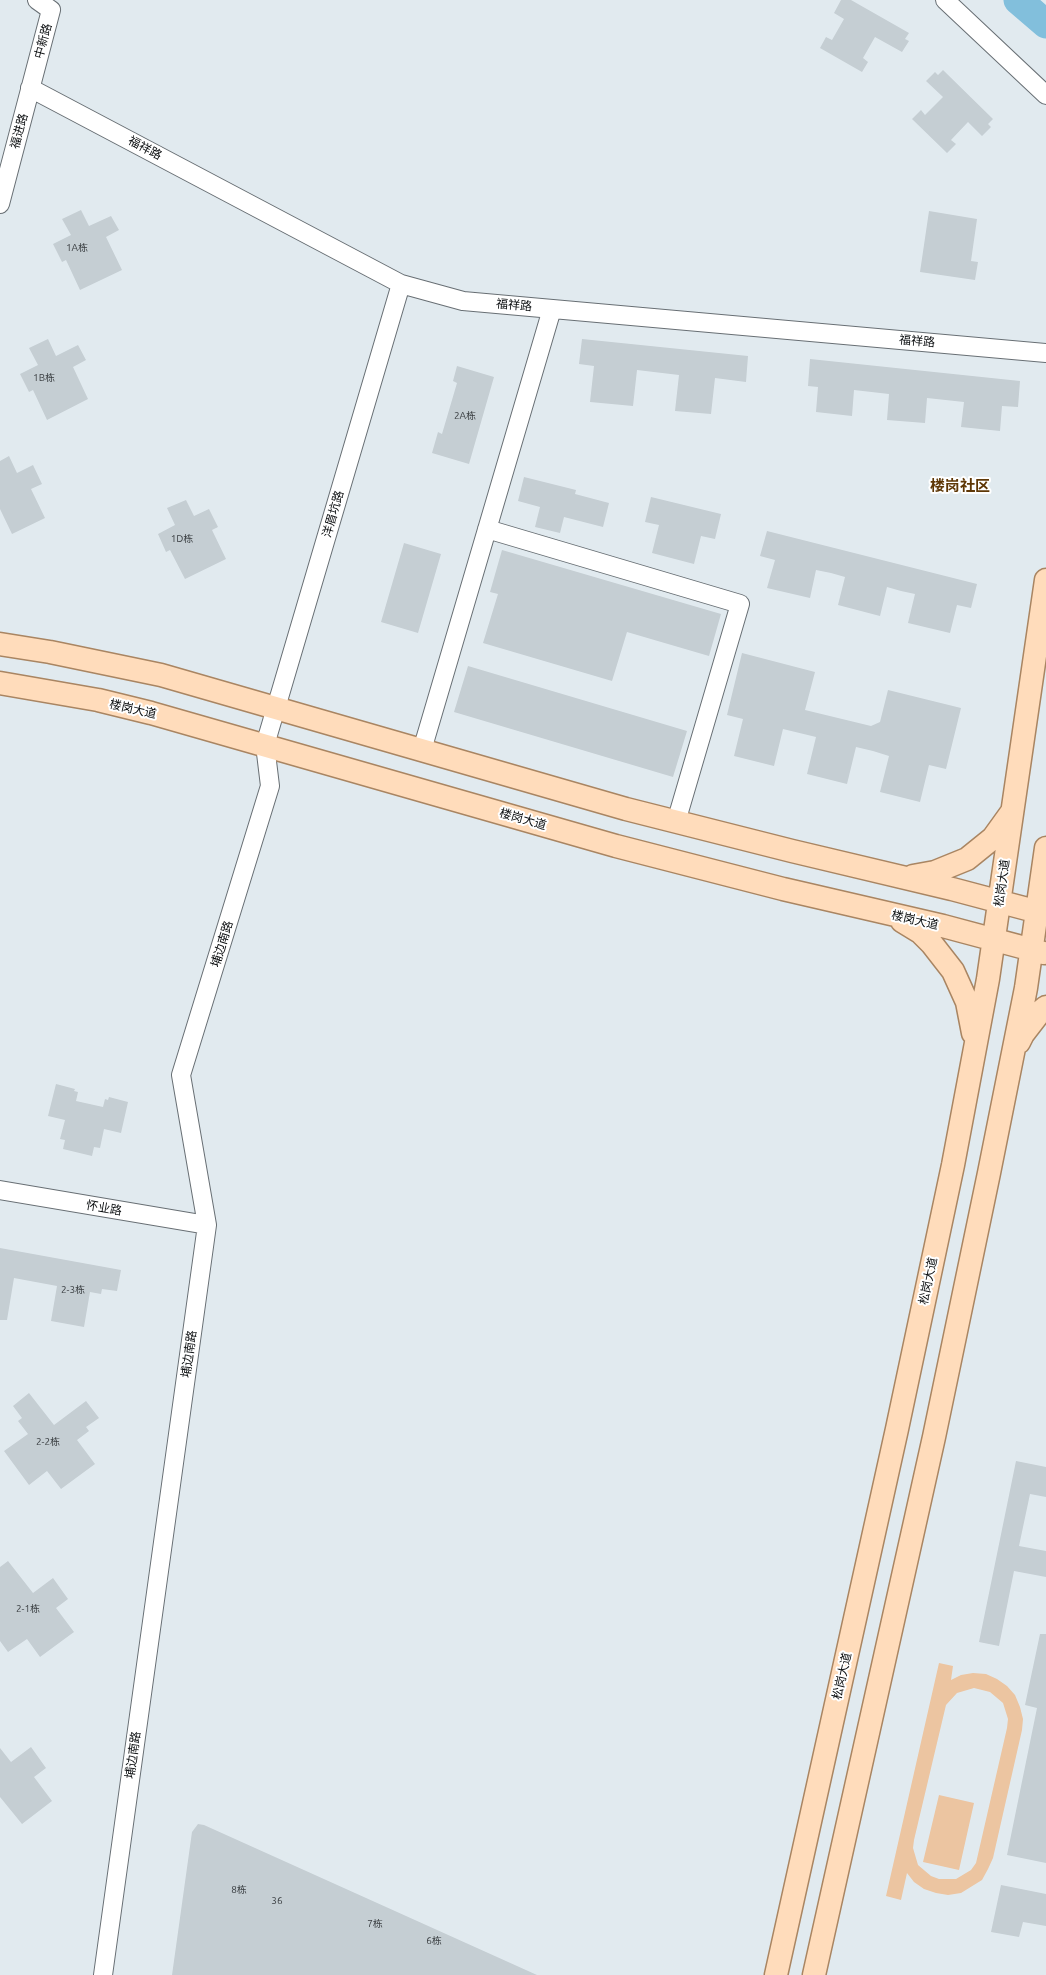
<!DOCTYPE html>
<html>
<head>
<meta charset="utf-8">
<style>
	body { margin:0 }
	canvas { display:block; background:#e1eaef }
</style>
</head>
<body>
<canvas width="1046" height="1975"></canvas>
<script>
const ctx = document.querySelector('canvas').getContext('2d');
ctx.lineJoin = 'round';
function paint(path, color) { ctx.fillStyle = color; ctx.fill(path, 'evenodd'); }
const poly = rows => new Path2D(rows.map(r => 'M' + r).join(''));
function stroke(path, color, width, dash) { ctx.strokeStyle = color; ctx.lineWidth = width; ctx.lineCap = dash ? 'butt' : 'round'; ctx.setLineDash(dash || []); ctx.stroke(path); }
function write(font, color, halo, rows, align = 'center') {
  ctx.font = font + ' Ubuntu,"Noto Sans SC",sans-serif'; ctx.lineWidth = 4; ctx.setLineDash([]); ctx.textBaseline = 'middle'; ctx.strokeStyle = halo; ctx.fillStyle = color; for (const [text, x, y, turn = 0] of rows) {
    ctx.save(); ctx.translate(x, y); ctx.rotate((+turn || 0) * Math.PI / 180); ctx.textAlign = isNaN(turn) ? turn : align; if (halo) ctx.strokeText(text, 0, 0); ctx.fillText(text, 0, 0); ctx.restore();
  }
}
paint(poly([
	[939,1663,953,1666,951,1680,961,1675,973,1673,986,1674,997,1679,1007,1686,1015,1695,1020,1707,1023,1719,1022,1730,993,1858,988,1869,982,1880,961,1893,948,1895,936,1893,924,1889,914,1882,907,1873,901,1900,886,1896],
	[974,1688,990,1692,1003,1703,1008,1719,1007,1728,976,1863,971,1870,956,1879,939,1879,931,1876,918,1865,913,1848,914,1840,946,1705,957,1693],
	[939,1795,974,1803,959,1870,923,1862]
]), '#ecc5a1');
stroke(poly([
	[1018,0,1046,24]
]), '#82bfdc', 29);
paint(poly([
	[841,0,851,0,909,33,905,39,909,41,902,52,875,37,863,58,868,62,862,72,820,48,826,37,832,40,844,19,834,13],
	[943,70,993,119,988,124,991,127,982,136,968,122,951,140,956,144,947,153,912,119,921,110,925,115,943,97,926,81,935,72,938,75],
	[81,210,89,226,111,216,119,230,106,237,122,270,80,290,66,260,62,262,53,244,71,235,62,219],
	[929,211,977,219,971,261,978,262,975,280,920,272],
	[48,339,56,356,78,345,86,360,73,367,88,399,47,420,33,390,29,392,20,374,38,365,29,348],
	[582,339,748,356,746,382,715,378,711,414,675,411,679,375,637,370,633,406,590,402,594,366,579,364],
	[810,359,1020,381,1018,407,1002,406,1000,431,961,427,964,402,927,398,925,423,887,420,889,394,854,390,852,416,816,412,818,387,808,386],
	[457,366,494,377,469,464,432,453,438,432,442,434,457,383,453,381],
	[9,456,17,473,33,465,42,484,31,489,45,518,12,534,0,509,0,461],
	[524,477,576,490,575,494,609,503,603,527,564,517,560,533,535,527,540,507,518,501],
	[651,497,721,514,715,539,701,536,694,564,652,553,659,525,645,522],
	[186,500,194,516,209,509,218,527,212,530,226,559,185,579,170,550,166,552,158,534,175,525,167,508],
	[767,531,977,584,971,608,957,605,950,633,908,623,915,594,901,591,887,587,880,616,838,605,845,577,831,573,816,570,810,598,767,588,775,560,760,556],
	[404,543,441,554,418,633,381,622],
	[502,550,721,614,709,656,627,632,612,681,483,643,498,594,490,592],
	[742,653,815,672,805,710,871,726,880,722,888,690,961,708,946,769,929,765,920,802,880,792,889,756,873,751,856,747,847,784,807,774,816,737,783,729,774,766,734,756,743,719,727,715],
	[468,666,687,731,673,777,454,712],
	[56,1084,75,1089,74,1091,78,1092,76,1101,103,1107,105,1099,108,1100,109,1097,128,1102,121,1133,104,1129,100,1148,94,1147,92,1156,63,1149,65,1140,60,1139,65,1120,48,1116],
	[0,1248,121,1270,117,1291,102,1289,101,1294,90,1292,84,1327,51,1321,57,1286,14,1278,7,1320,0,1320],
	[29,1393,54,1425,86,1401,99,1418,86,1427,89,1431,77,1440,95,1464,61,1489,47,1471,29,1485,4,1451,28,1434,18,1421,22,1418,13,1406],
	[1016,1461,1046,1467,1046,1497,1030,1494,1019,1546,1046,1551,1046,1577,1014,1571,999,1646,979,1642],
	[8,1561,33,1593,53,1578,68,1599,56,1608,74,1632,40,1657,27,1639,8,1652,0,1641,0,1567],
	[1040,1634,1046,1634,1046,1863,1007,1855,1037,1708,1025,1705],
	[31,1747,46,1768,34,1777,52,1801,22,1824,0,1797,0,1748,11,1762],
	[198,1824,204,1825,537,1975,172,1975,192,1832],
	[1001,1885,1046,1894,1046,1926,1023,1922,1019,1937,991,1932]
]), '#c5ced3');
const minor = poly([
	[945,0,1046,95],
	[30,88,401,284,463,301,1046,353],
	[0,204,51,10,37,0],
	[487,529,740,604,676,822],
	[422,750,552,309],
	[0,1190,207,1225],
	[103,1975,207,1225,181,1075,270,786,265,745,401,284]
]);
const major = poly([
	[0,644,50,652,161,675,626,809,792,851,952,889,1046,914],
	[0,683,98,700,151,713,616,846,783,889,943,926,1044,953],
	[913,876,935,872,967,859,993,838,1011,813],
	[902,921,920,932,932,944,953,971,967,1002,973,1033],
	[1019,1042,1023,1034,1040,1012,1046,1007],
	[776,1975,897,1429,953,1165,988,979,1046,580],
	[814,1975,934,1437,989,1173,1026,988,1046,848]
]);
stroke(minor, '#686f74', 20);
stroke(major, '#a98562', 25);
stroke(minor, '#fff', 18);
stroke(major, '#ffdcbb', 22);
write('10px', '#393d40', null, [
	["1A栋",77,248],
	["1B栋",44,378],
	["2A栋",465,416],
	["1D栋",182,539],
	["2-3栋",73,1290],
	["2-2栋",48,1442],
	["2-1栋",28,1609],
	["8栋",239,1890],
	["36",277,1901],
	["7栋",375,1924],
	["6栋",434,1941]
]);
write('12px', '#0a0d0f', '#fff', [
	["中新路",43,41,-75],
	["福进路",19,131,-75],
	["福祥路",145,148,28],
	["福祥路",514,305,5],
	["福祥路",917,341,5],
	["洋眉坑路",333,514,-74],
	["楼岗大道",133,709,13],
	["楼岗大道",523,819,16],
	["松岗大道",1002,883,-82],
	["楼岗大道",915,920,13],
	["埔边南路",222,944,-73],
	["怀业路",104,1208,10],
	["松岗大道",928,1281,-78],
	["埔边南路",189,1354,-82],
	["松岗大道",842,1676,-77],
	["埔边南路",133,1755,-82]
]);
write('bold 15px', '#5e3706', '#fff', [
	["楼岗社区",960,486]
]);
</script>
</body>
</html>
